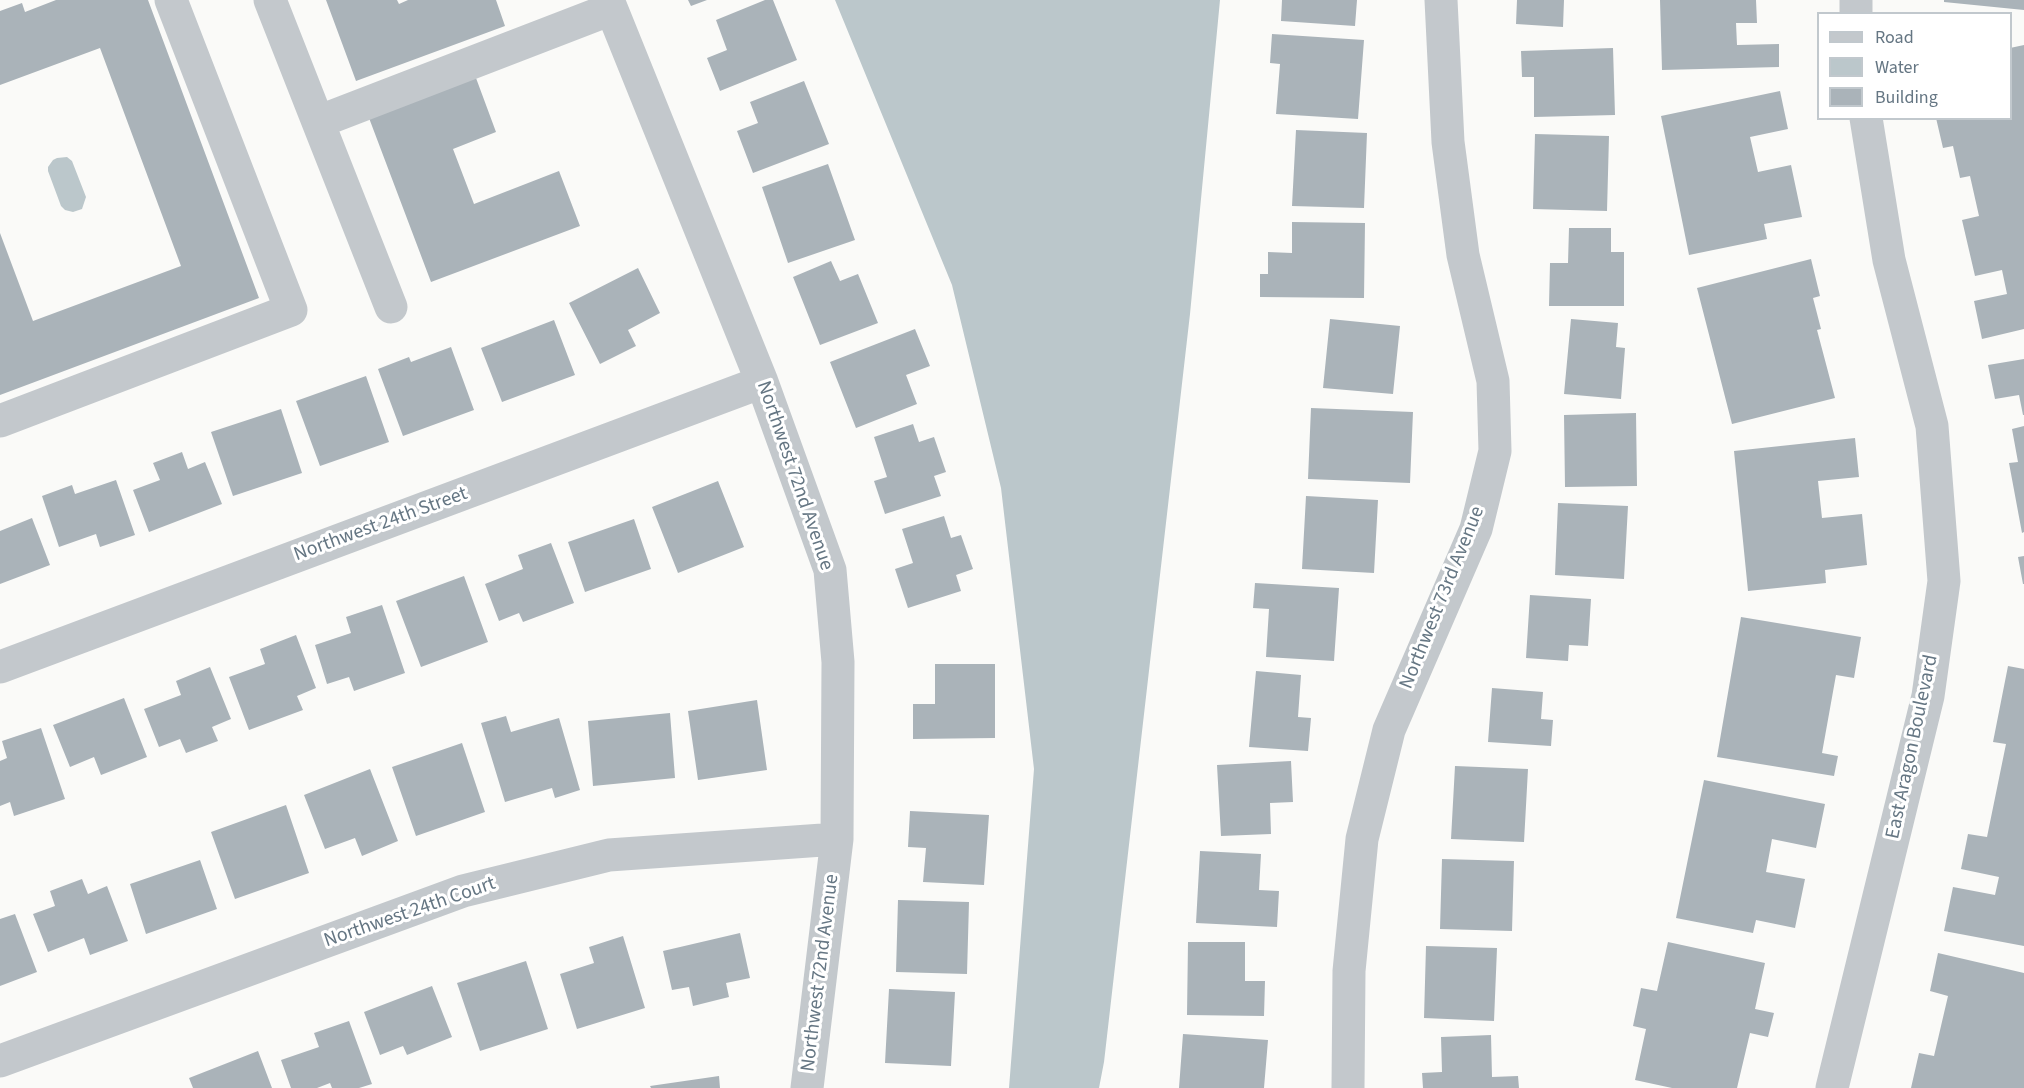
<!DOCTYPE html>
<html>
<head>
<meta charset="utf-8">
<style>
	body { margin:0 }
	#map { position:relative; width:2024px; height:1088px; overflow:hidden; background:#fafaf8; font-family:"Source Sans 3",sans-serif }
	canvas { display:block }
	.legend { position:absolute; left:1817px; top:12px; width:195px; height:108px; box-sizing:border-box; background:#fff; border:2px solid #c1c8cd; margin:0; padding:8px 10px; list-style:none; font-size:18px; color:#657683 }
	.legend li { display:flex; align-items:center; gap:12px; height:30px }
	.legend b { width:30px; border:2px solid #c1c8cd }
</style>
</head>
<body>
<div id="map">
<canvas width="2024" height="1088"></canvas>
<ul class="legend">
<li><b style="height:8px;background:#c3c8cc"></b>Road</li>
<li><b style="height:16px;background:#bbc7cb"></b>Water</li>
<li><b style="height:16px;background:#aab3b9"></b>Building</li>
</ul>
</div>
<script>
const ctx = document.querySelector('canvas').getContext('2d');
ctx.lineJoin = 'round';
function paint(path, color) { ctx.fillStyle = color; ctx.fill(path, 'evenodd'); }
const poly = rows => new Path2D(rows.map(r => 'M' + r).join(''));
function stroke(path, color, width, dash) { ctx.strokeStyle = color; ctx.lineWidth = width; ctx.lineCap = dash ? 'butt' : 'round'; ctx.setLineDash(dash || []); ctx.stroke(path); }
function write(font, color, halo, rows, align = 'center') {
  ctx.font = font + ' "Source Sans 3",sans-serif'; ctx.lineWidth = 6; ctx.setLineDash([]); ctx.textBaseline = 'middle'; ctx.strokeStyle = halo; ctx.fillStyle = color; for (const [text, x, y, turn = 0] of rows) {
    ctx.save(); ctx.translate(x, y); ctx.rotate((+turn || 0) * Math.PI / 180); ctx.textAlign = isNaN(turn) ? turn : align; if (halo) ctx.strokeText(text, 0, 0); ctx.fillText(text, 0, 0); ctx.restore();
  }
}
paint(poly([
	[835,0,1220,0,1190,314,1104,1062,1099,1088,1009,1088,1034,769,1001,488,952,285],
	[67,157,72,161,86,197,82,209,73,212,65,210,61,206,48,171,48,167,53,160,57,158]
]), '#bbc7cb');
paint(poly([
	[56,0,148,0,259,298,0,395,0,233,33,321,181,266,100,48,0,85,0,11,22,3,25,12],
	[326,0,397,0,399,4,408,0,496,0,505,26,356,81],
	[688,0,707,0,691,6],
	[765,0,773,0,797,60,720,91,707,58,727,50,716,20],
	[1282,0,1357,0,1355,26,1281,21],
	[1517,0,1564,0,1563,27,1516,24],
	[1660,0,1756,0,1757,23,1736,23,1737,45,1779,44,1779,67,1662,70],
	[1944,0,2024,0,2024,10,1944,2],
	[1272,34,1364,40,1358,119,1276,114,1280,64,1270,63],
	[2024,45,2024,329,1982,339,1974,301,2007,294,2002,270,1975,276,1962,220,1979,216,1970,176,1960,178,1953,146,1943,148,1936,118,2010,118,2010,48],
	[1613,48,1615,115,1534,117,1534,77,1522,77,1521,51],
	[476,78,496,132,453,149,474,204,559,171,580,226,431,282,369,118],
	[804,81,829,144,753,173,737,131,758,123,750,102],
	[1780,91,1788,129,1750,137,1758,172,1791,165,1802,217,1764,224,1767,239,1689,255,1661,116],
	[1296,130,1367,133,1364,208,1292,206],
	[1535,134,1609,136,1607,211,1533,209],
	[828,164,855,240,788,263,762,187],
	[1292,222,1365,223,1364,298,1260,297,1260,274,1268,274,1268,252,1292,253],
	[1569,228,1611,228,1611,252,1624,252,1624,306,1549,306,1550,263,1568,263],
	[1811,259,1820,296,1813,298,1821,329,1817,330,1835,398,1732,424,1697,288],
	[831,261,840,281,858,274,878,323,820,345,793,277],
	[638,268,660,313,628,330,636,346,600,364,569,303],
	[1330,319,1400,326,1393,394,1323,388],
	[1571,319,1618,323,1616,347,1625,348,1621,399,1564,394],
	[554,320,575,375,502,402,481,348],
	[915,329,930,366,906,375,917,404,856,428,830,362],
	[451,347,474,410,403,436,378,369,409,357,411,362],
	[2024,359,2024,415,2023,415,2019,395,1995,399,1988,365],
	[366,376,389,442,320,466,296,401],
	[1311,408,1413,412,1410,483,1308,479],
	[281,409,302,473,233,496,211,432],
	[1636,413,1637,486,1565,487,1564,415],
	[913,424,919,442,934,437,946,472,934,476,941,496,885,514,874,481,887,477,874,437],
	[2024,426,2024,532,2022,533,2009,463,2018,462,2012,429],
	[1855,438,1859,477,1818,481,1822,518,1862,514,1867,565,1825,570,1826,583,1748,591,1734,451],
	[182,452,188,469,205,462,222,504,149,532,133,490,160,480,153,463],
	[116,480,135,535,100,547,96,534,59,547,42,496,72,485,75,494],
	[718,481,744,547,678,573,652,507],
	[1306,496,1378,500,1374,573,1302,569],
	[1558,503,1628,506,1624,579,1555,575],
	[944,516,951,538,961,535,973,569,956,575,961,591,908,608,895,569,913,563,902,529],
	[32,518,50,565,0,584,0,531],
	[634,519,651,569,585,592,568,542],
	[551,543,574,603,523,622,519,613,499,621,485,584,523,569,518,555],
	[2024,556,2024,584,2023,584,2018,557],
	[464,576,488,642,421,667,396,601],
	[1255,583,1339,588,1334,661,1266,657,1269,609,1253,608],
	[1530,595,1591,599,1588,646,1569,645,1568,661,1526,658],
	[382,605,405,673,354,691,349,677,327,684,315,645,351,633,346,617],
	[1741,617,1861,637,1854,678,1836,675,1822,753,1838,756,1834,776,1717,757],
	[296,635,316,688,297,696,303,710,249,730,229,677,265,664,260,649],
	[935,664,995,664,995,738,913,739,913,704,935,704],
	[2008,666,2024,669,2024,946,1944,931,1953,887,1995,895,1999,877,1961,869,1968,834,1987,837,2006,744,1993,742],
	[210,667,231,719,212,727,218,741,186,753,180,739,159,747,144,709,181,695,176,681],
	[1256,671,1301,675,1298,717,1311,718,1308,751,1249,747],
	[1492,688,1543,692,1541,719,1553,720,1551,746,1488,742],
	[124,698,147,757,101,775,94,757,70,767,53,725],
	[757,700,767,770,698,780,688,711],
	[670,713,675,778,593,786,588,721],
	[506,716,511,732,559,718,580,790,555,798,552,788,505,802,481,723],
	[41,728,65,799,14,816,10,802,0,806,0,761,7,758,2,741],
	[462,743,485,812,416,836,392,767],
	[1291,761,1293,802,1270,803,1271,834,1221,836,1217,765],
	[1455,766,1528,769,1524,842,1451,839],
	[370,769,398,841,362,856,355,838,325,849,304,795],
	[1704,780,1825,804,1816,848,1772,839,1766,872,1805,879,1795,928,1756,920,1753,933,1676,918],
	[286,805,309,873,235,899,211,832],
	[910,811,989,815,984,885,923,882,926,848,908,847],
	[1200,851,1261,854,1259,890,1279,891,1277,927,1196,923],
	[1442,859,1514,861,1512,931,1440,929],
	[200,860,217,909,146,934,130,884],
	[82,879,88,894,107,886,128,941,90,955,84,938,48,952,33,914,55,906,50,891],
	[898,900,969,902,967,974,896,972],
	[15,914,37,972,0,986,0,919],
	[740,933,750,978,726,983,729,997,693,1006,689,987,672,990,663,951],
	[623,936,645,1008,577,1029,560,974,594,963,589,947],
	[1188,942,1245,942,1245,981,1265,981,1264,1016,1187,1015],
	[1668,942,1765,963,1755,1009,1774,1013,1768,1037,1750,1033,1737,1088,1672,1088,1635,1080,1646,1029,1633,1026,1641,988,1657,991],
	[1426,946,1497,948,1494,1021,1424,1018],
	[1938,953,2024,973,2024,1088,1911,1088,1919,1053,1934,1056,1948,996,1930,991],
	[526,961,548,1029,480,1051,457,983],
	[432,986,452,1037,407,1055,403,1046,380,1055,364,1012],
	[889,989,955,992,951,1066,885,1063],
	[349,1021,372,1084,359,1088,332,1088,330,1083,317,1088,291,1088,281,1060,319,1047,314,1033],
	[1183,1034,1268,1040,1264,1088,1179,1088],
	[1491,1035,1492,1077,1518,1076,1519,1088,1423,1088,1422,1073,1442,1072,1441,1037],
	[258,1051,272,1088,193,1088,189,1078],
	[719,1076,720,1088,651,1088,650,1086]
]), '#aab3b9');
stroke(poly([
	[270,0,318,122],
	[608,0,762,382,830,570,838,662,837,839,807,1088],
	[1856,0,1856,14],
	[391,307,318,122,611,9],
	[0,421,291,310,171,0],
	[0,667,762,382],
	[0,1061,463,891,609,855,837,839],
	[1348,1088,1349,971,1362,839,1389,730,1476,529,1495,451,1493,381,1463,255,1448,142,1441,0],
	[1832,1088,1928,696,1944,581,1932,426,1889,260,1866,118]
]), '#c3c8cc', 33);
write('20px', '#657683', '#fff', [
	["Northwest 72nd Avenue",794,476,71],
	["Northwest 24th Street",381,525,-20],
	["Northwest 73rd Avenue",1443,598,-68],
	["East Aragon Boulevard",1913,747,-78],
	["Northwest 24th Court",410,913,-19],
	["Northwest 72nd Avenue",821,973,-83]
]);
</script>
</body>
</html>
